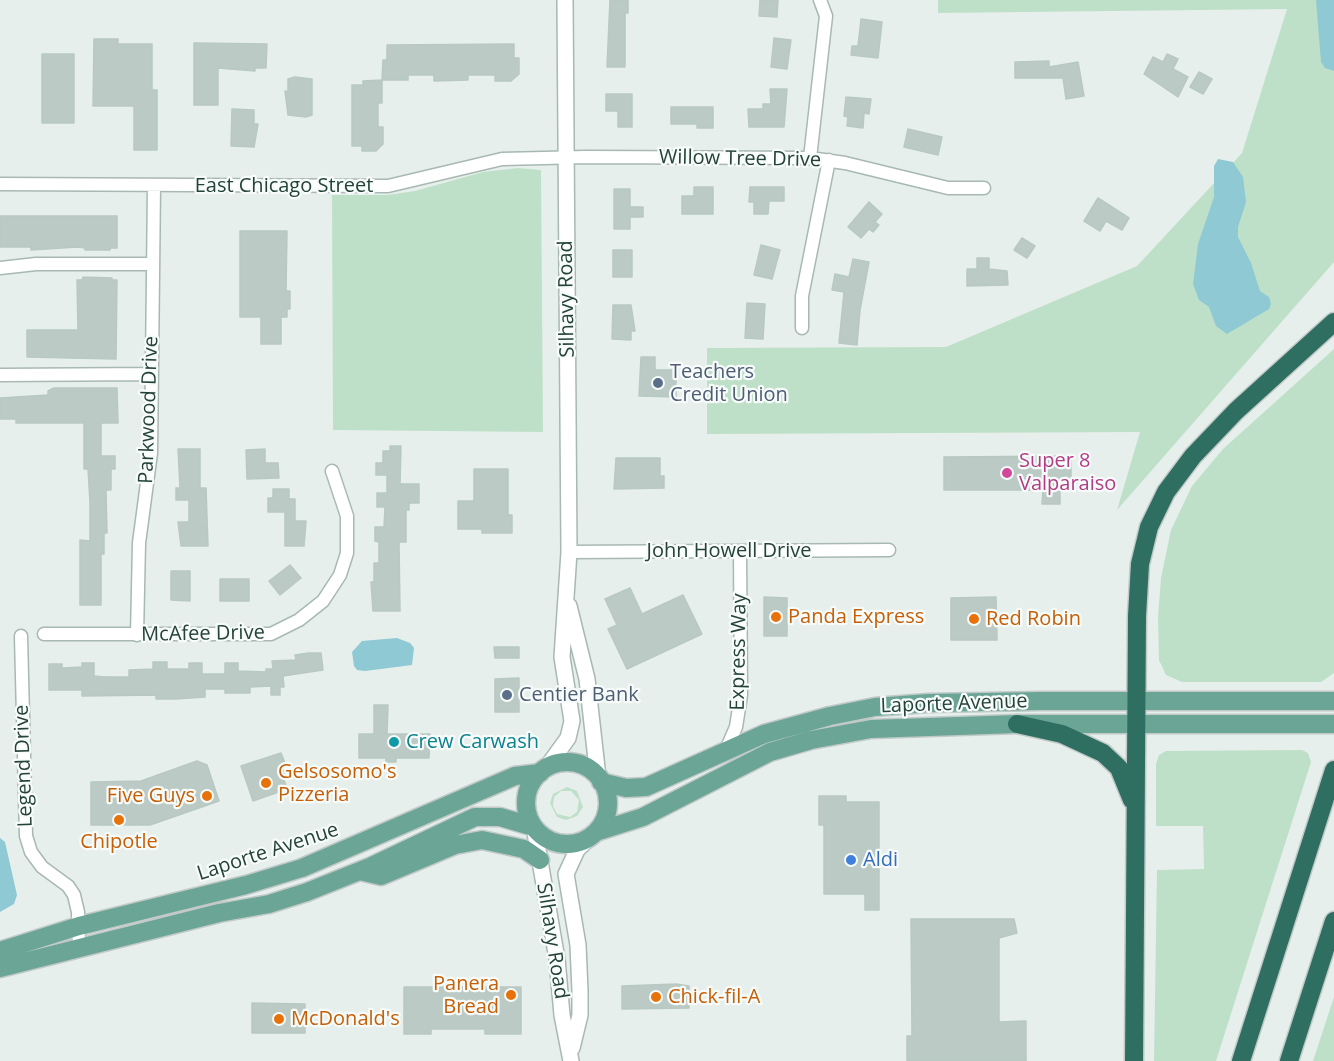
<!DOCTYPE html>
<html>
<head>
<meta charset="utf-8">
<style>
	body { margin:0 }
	canvas { display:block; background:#e6efeb }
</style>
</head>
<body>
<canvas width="1334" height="1061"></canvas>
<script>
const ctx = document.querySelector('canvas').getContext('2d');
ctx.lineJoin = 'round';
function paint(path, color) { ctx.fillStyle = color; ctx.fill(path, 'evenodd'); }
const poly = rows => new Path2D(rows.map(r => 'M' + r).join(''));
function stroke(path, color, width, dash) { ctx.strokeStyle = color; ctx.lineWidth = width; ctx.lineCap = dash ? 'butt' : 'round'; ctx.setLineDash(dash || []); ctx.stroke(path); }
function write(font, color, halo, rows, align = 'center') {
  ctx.font = font + ' "Open Sans",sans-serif'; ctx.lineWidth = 4.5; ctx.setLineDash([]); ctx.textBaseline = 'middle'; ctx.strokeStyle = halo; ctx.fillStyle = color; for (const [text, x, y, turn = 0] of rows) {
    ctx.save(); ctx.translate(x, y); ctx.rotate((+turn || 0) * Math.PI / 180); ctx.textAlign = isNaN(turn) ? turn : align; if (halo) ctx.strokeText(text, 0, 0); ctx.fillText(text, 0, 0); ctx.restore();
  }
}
paint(poly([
	[938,0,1334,0,1334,262,1117,510,1140,432,707,434,707,348,946,347,1137,266,1242,153,1287,9,938,13],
	[518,168,541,170,543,432,333,430,332,195,388,195,415,191,483,172],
	[1334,349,1334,673,1321,682,1182,682,1166,675,1159,660,1158,617,1161,578,1171,530,1192,486,1223,449],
	[1302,750,1308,753,1311,762,1216,1061,1154,1061,1157,870,1204,869,1203,826,1156,826,1156,764,1159,755,1166,751],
	[567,787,577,791,583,807,577,816,566,820,557,817,550,803,553,794],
	[561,791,571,791,579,800,577,812,570,817,557,814,553,806,554,797],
	[1334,997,1334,1061,1313,1061]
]), '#bfe0c8');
paint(poly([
	[1316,0,1334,0,1334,71,1325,68,1321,62],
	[1218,159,1233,162,1243,177,1246,202,1238,227,1238,237,1251,263,1260,291,1269,297,1271,304,1269,309,1227,334,1216,326,1209,307,1199,300,1193,284,1198,244,1214,197,1214,166],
	[397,638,410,643,414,648,412,665,365,671,357,670,354,666,352,652,362,641],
	[0,838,5,842,17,895,14,904,0,912]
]), '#8ec9d4');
const building = poly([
	[610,0,628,0,628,13,625,13,625,67,607,67,610,0],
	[760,0,778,0,777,17,759,16,760,0],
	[861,19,882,22,878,58,851,55,852,46,858,46,861,19],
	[774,38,791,40,787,69,771,67,774,38],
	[94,39,118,39,118,44,152,44,152,90,157,90,157,150,134,150,134,106,93,106,94,39],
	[194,43,267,44,266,68,255,68,255,71,218,68,218,105,194,105,194,43],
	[514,44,514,58,519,58,519,74,511,81,495,81,495,75,468,75,468,80,434,81,434,75,408,75,408,80,382,80,382,103,378,103,378,127,383,127,383,144,376,151,362,151,362,146,352,146,352,85,363,85,363,81,382,80,383,60,387,60,387,45,514,44],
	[42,54,74,54,74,123,42,123,42,54],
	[1167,54,1178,59,1173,69,1188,77,1178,97,1144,74,1153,57,1163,62,1167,54],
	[1049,61,1049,67,1078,62,1084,96,1066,99,1063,78,1015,78,1015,62,1049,61],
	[1199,72,1212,79,1203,94,1190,87,1199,72],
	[295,77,312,79,312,115,306,117,288,115,285,91,288,92,288,79,295,77],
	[770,89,787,89,784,127,749,127,748,109,763,109,763,104,771,104,770,89],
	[606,94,632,94,632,127,618,127,618,111,606,111,606,94],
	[846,97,871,99,869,114,864,113,863,128,847,126,848,117,844,116,846,97],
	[671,107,713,107,713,128,697,128,697,124,671,124,671,107],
	[232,109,254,110,254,124,258,124,254,147,231,146,232,109],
	[908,129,942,137,938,155,904,147,908,129],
	[694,187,713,187,713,214,682,214,682,196,694,196,694,187],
	[750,187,784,187,784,201,769,201,768,214,754,214,754,202,749,202,750,187],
	[614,189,630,189,630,207,643,207,643,217,630,217,630,229,614,229,614,189],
	[1098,198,1129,218,1122,230,1106,221,1100,231,1084,221,1098,198],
	[869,202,882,214,875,222,879,225,873,232,869,229,861,238,848,227,869,202],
	[0,216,117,216,117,248,110,248,110,250,85,250,85,248,77,247,31,250,31,247,0,247,0,216],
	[240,231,287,231,286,291,290,291,290,309,287,309,287,317,281,317,281,344,261,344,261,317,240,317,240,231],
	[1022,238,1035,246,1027,258,1014,250,1022,238],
	[761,245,780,250,772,279,754,275,761,245],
	[613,250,632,250,632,277,613,277,613,250],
	[977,258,989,258,989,269,1007,271,1008,285,967,286,967,269,977,269,977,258],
	[853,259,869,262,860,310,857,345,839,343,844,292,832,290,835,274,849,277,853,259],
	[83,277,112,278,112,280,117,280,116,359,27,357,27,330,78,330,77,280,82,280,83,277],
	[747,303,765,304,763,339,745,338,747,303],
	[613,305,631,305,635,331,631,331,631,340,612,339,613,305],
	[641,357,655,357,655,370,676,370,676,397,639,396,641,357],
	[54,388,117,388,118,423,101,423,101,456,115,456,115,469,111,469,111,490,106,490,107,533,104,533,104,554,101,554,101,605,80,605,80,540,90,541,90,502,88,469,84,469,84,423,16,423,16,419,0,419,0,398,48,395,48,391,54,388],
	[390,446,401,446,400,484,419,484,419,503,409,503,409,510,406,510,406,542,399,542,400,611,373,611,371,582,374,582,374,563,379,563,379,542,375,541,375,527,384,527,385,507,377,507,377,493,387,493,387,475,376,475,376,463,383,463,383,451,390,451,390,446],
	[178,449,200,449,200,488,206,488,208,546,181,546,178,522,189,522,189,500,176,500,176,488,180,488,178,449],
	[265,449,265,463,278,463,279,478,247,479,246,450,265,449],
	[1071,456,1071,490,1060,490,1060,504,1042,504,1043,490,944,490,944,457,1071,456],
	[616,458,660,458,660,476,664,476,664,488,614,489,616,458],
	[474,469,508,469,508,515,512,515,512,533,482,533,482,529,458,529,458,501,474,501,474,469],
	[273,489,289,489,289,499,295,499,295,521,306,521,304,546,285,546,285,512,268,512,268,498,273,498,273,489],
	[290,565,301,578,280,595,269,581,290,565],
	[171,571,190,571,190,601,171,600,171,571],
	[220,579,249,579,249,601,220,601,220,579],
	[630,588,642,614,683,595,702,634,627,669,608,629,617,625,605,599,630,588],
	[764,597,787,598,787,636,764,636,764,597],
	[996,597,997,640,951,640,951,598,996,597],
	[494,647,519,647,519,658,495,658,494,647],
	[309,653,321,653,323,670,283,676,284,687,280,687,280,695,271,695,271,686,250,687,250,693,225,693,225,689,205,689,205,697,176,699,156,699,156,695,82,696,82,690,49,690,49,664,62,664,62,668,82,667,82,663,94,663,94,676,105,677,129,677,129,670,153,669,153,662,167,662,167,669,189,669,189,663,202,663,202,674,225,674,225,663,238,663,238,671,266,672,266,669,273,669,272,661,296,660,295,655,309,653],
	[519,678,519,712,495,712,495,679,519,678],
	[374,705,388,705,387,734,430,734,429,758,396,758,396,762,386,762,386,758,359,758,359,734,374,734,374,705],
	[281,753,287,768,284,769,286,776,283,777,287,789,253,801,241,766,281,753],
	[197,761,207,765,219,801,150,825,91,825,91,782,141,781,197,761],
	[819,796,846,796,846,802,879,802,879,910,865,910,865,894,824,894,824,825,819,825,819,796],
	[911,919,1014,919,1017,933,999,938,999,1022,1026,1021,1026,1061,907,1061,907,1036,912,1036,911,919],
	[676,984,689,986,689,1008,622,1009,622,986,676,984],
	[404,987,521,987,521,1034,485,1034,485,1029,431,1029,431,1034,404,1034,404,987],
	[252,1003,305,1004,305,1033,252,1033,252,1003]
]);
paint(building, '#bbcac4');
stroke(building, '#b8c9c2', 1.5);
const minor = poly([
	[810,158,826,16,820,0],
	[0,184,388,186,502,159,585,157,810,158,845,163,948,188,984,188],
	[0,268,36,264,153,264],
	[802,328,802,296,829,160],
	[0,375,152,374],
	[569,552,889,550],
	[44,634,271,634,299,620,323,601,340,575,347,553,347,516,332,471],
	[137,635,139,543,151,453,154,185],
	[21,636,26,836,31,852,42,867,68,886,74,895,78,912,79,948],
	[726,750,736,727,741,695,740,551]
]);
const tertiary = poly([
	[569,606,587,679,598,777],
	[547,767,568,738,572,721,562,657,569,552,565,0],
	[534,827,557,959,562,1015,571,1061],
	[572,1048,580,1015,580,991,578,945,566,874,577,850,590,837]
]);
const primary = poly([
	'526 803a41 41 0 1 1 82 0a41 41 0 1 1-82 0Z',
	[601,782,626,788,646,787,764,734,830,716,875,707,928,703,1040,701,1334,701],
	[596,832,643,817,770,752,811,740,871,729,1017,724,1334,724],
	[360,871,381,876,455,845,482,840,524,849,540,860],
	[0,951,79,926,246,885,302,868,515,776,540,773],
	[0,968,219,913,269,904,307,892,372,866,475,817,500,817,534,827]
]);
const motorway = poly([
	[1017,724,1062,734,1103,753,1119,768,1132,800],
	[1134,1061,1137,616,1140,564,1149,527,1166,492,1193,456,1236,411,1334,322],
	[1241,1061,1334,770],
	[1289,1061,1334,921]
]);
stroke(minor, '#a8b8b2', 15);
stroke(tertiary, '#a8b8b2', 18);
stroke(primary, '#c2cac8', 21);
stroke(motorway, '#c2cac8', 21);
stroke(minor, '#fff', 12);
stroke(tertiary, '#fff', 15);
stroke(primary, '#6aa596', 18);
stroke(motorway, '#2f6f62', 18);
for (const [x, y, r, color] of [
	[658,383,6,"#5c6f8a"],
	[1007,473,6,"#d1479c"],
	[776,617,6,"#e8710a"],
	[974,619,6,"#e8710a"],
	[507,695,6,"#5c6f8a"],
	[394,742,6,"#0f9aa8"],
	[266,783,6,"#e8710a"],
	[207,796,6,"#e8710a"],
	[119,820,6,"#e8710a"],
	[851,860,6,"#3f7fe0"],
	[511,995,6,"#e8710a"],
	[656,997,6,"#e8710a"],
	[279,1019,6,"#e8710a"]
]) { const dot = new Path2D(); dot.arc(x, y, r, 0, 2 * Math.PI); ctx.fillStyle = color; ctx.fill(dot); stroke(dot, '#f7fbf9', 2); }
write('20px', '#24423a', '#f7fbf9', [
	["Willow Tree Drive",740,159,1],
	["East Chicago Street",284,186],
	["Silhavy Road",567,299,-91],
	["Parkwood Drive",149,410,-88],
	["John Howell Drive",729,551],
	["McAfee Drive",203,634,-1],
	["Express Way",739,652,-89],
	["Laporte Avenue",954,704,-2],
	["Legend Drive",24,766,-92],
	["Laporte Avenue",268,852,-18],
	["Silhavy Road",552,941,81]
]);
write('20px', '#4e5e75', '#f7fbf9', [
	["Teachers",670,372],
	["Credit Union",670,395],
	["Centier Bank",519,695]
], 'left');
write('20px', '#b23c85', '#f7fbf9', [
	["Super 8",1019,461],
	["Valparaiso",1019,484]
], 'left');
write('20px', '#c56008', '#f7fbf9', [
	["Panda Express",788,617],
	["Red Robin",986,619],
	["Gelsosomo's",278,772],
	["Pizzeria",278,795],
	["Five Guys",195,796,"right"],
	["Chipotle",119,842,"center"],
	["Panera",499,984,"right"],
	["Bread",499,1007,"right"],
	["Chick-fil-A",668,997],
	["McDonald's",291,1019]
], 'left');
write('20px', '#0d838f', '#f7fbf9', [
	["Crew Carwash",406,742]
], 'left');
write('20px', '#366cbe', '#f7fbf9', [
	["Aldi",863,860]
], 'left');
</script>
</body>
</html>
